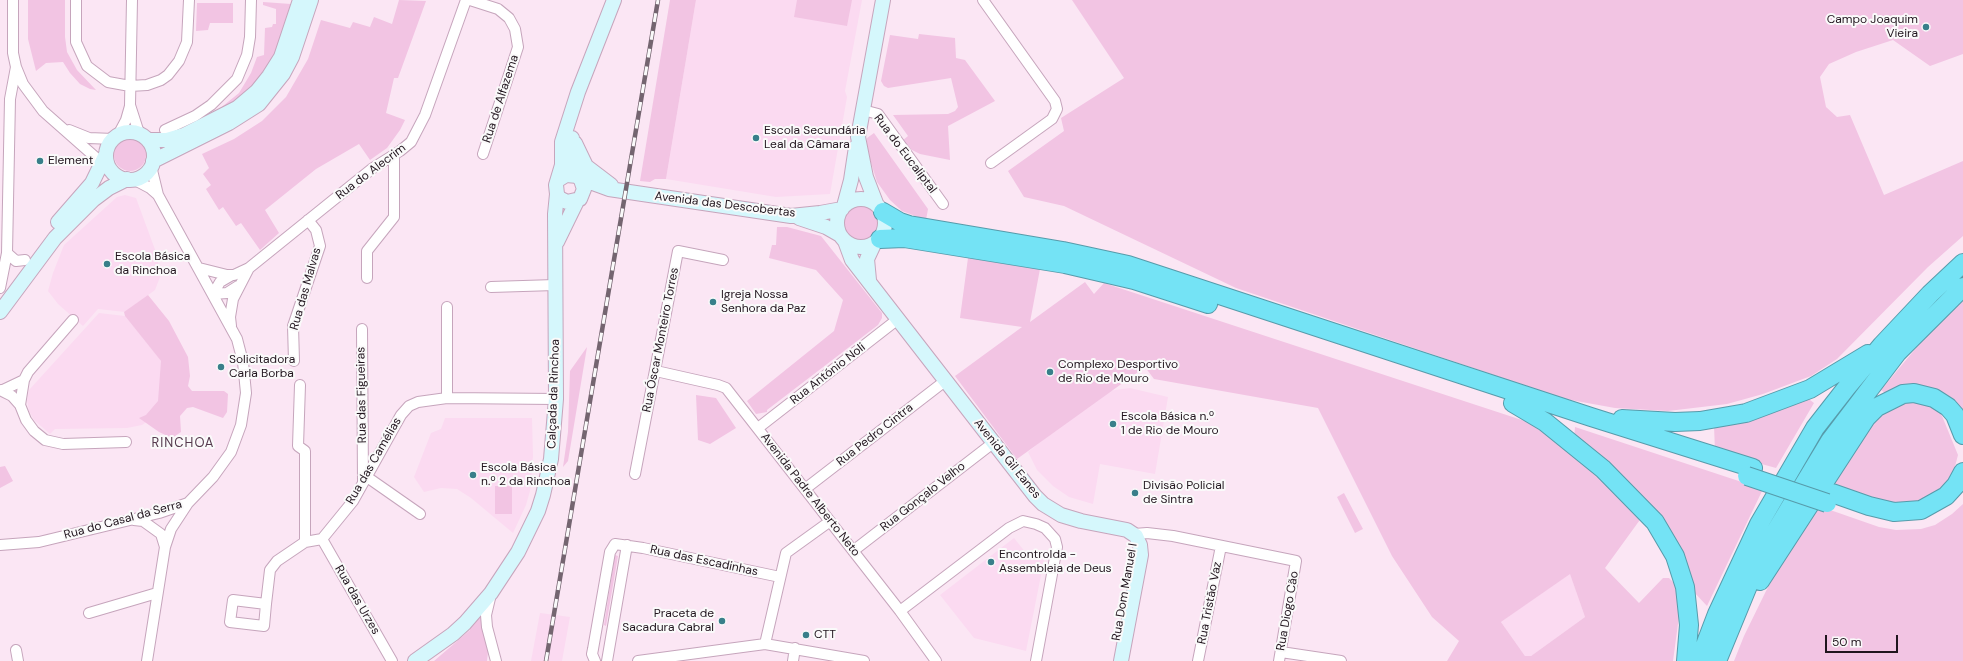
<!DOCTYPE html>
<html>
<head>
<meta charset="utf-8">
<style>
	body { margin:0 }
	#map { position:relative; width:1963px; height:661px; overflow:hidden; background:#fbe6f4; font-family:"DM Sans",sans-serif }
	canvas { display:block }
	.scale { position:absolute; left:1825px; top:635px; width:73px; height:18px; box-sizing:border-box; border:2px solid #21151e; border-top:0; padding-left:5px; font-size:12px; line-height:14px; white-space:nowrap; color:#21151e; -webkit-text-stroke:3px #fafafa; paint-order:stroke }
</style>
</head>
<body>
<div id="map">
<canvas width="1963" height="661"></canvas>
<div class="scale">50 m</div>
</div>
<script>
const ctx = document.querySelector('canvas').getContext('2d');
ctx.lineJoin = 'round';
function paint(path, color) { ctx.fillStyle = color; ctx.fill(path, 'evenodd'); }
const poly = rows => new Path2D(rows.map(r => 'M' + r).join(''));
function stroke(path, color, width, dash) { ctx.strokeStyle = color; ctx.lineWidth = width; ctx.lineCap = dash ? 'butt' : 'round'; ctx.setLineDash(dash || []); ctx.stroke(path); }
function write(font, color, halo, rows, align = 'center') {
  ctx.font = font + ' "DM Sans",sans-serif'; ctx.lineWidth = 4; ctx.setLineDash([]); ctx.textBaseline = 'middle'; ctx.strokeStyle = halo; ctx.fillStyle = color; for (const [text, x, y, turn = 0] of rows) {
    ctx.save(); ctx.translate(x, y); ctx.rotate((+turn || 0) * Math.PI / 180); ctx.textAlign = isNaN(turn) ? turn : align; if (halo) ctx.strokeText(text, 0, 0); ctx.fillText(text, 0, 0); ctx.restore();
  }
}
paint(poly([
	[696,0,862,0,845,91,847,97,830,194,776,197,666,179],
	[125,195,136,198,157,255,160,277,155,290,125,312,98,309,83,326,58,304,48,291,53,273,64,245,117,197],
	[99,313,125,316,184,389,170,407,142,425,127,428,55,429,50,434,34,420,29,411,27,401,29,390],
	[1130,388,1168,397,1155,474,1100,464,1093,504,1069,497,1053,486,1037,470,1028,452,1101,392],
	[445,418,532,418,533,456,530,491,526,505,513,533,471,498,457,489,441,488,424,492,414,477,431,433,441,429],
	[1014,538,1026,553,1044,560,1026,651,974,638,940,595],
	[1570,573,1585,617,1531,656,1525,656,1501,622],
	[540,613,570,617,562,661,531,661]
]), '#fbdaf1');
paint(poly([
	[28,0,65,0,65,37,67,52,77,70,96,90,90,89,80,84,70,73,63,62,46,63,36,71,28,39],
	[399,0,426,1,398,78,394,78,386,113,405,120,400,130,387,148,370,160,359,144,316,169,265,210,279,233,260,250,241,223,236,226,223,207,219,210,206,189,211,185,203,174,209,168,202,154,234,139,262,121,286,97,308,59,321,20,350,28,353,22,370,27,374,17,392,24],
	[670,0,696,0,666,179,655,179,650,182,640,181],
	[797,0,852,0,847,26,794,17],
	[1072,0,1963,0,1963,54,1930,66,1893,40,1856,52,1829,64,1820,77,1826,107,1837,117,1850,115,1884,195,1963,161,1963,236,1928,267,1837,359,1811,376,1763,394,1727,404,1668,411,1615,408,1565,399,1236,288,1064,206,1024,197,1008,171,1064,131,1061,118,1124,78],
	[263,2,291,4,284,28,273,58,264,75,242,97,218,111,218,110,239,93,251,73,257,57,264,55,265,28,272,27,273,24,276,24,276,9,263,5],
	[197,3,233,3,233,23,210,23,208,30,196,31],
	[919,34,955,38,956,58,965,60,995,101,948,126,950,160,920,154,908,148,902,141,908,136,893,115,948,114,955,111,958,107,951,78,888,88,884,86,881,81,890,35,918,39],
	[874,133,928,209,926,220,902,211,890,200,877,182,868,153,866,143,867,138],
	'114 155a16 16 0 1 1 32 0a16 16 0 1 1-32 0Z',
	'842 222a18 18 0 1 1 36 0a18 18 0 1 1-36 0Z',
	[777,227,787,227,821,236,882,313,882,318,878,325,767,410,767,412,756,414,747,401,834,331,843,300,816,270,769,258,772,245,776,245],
	[968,258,1040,269,1030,322,1085,282,1094,294,1104,283,1531,423,1555,439,1642,517,1605,568,1639,603,1663,578,1669,578,1677,586,1680,609,1673,661,1447,661,1459,641,1432,617,1392,556,1318,408,1154,379,1145,367,1017,459,955,376,1022,327,960,318],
	[1570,574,1585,617,1531,656,1525,656,1501,622],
	[148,295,169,321,188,357,190,376,188,386,192,391,224,391,228,394,227,412,223,418,193,407,187,408,180,416,181,432,172,438,159,432,139,418,146,415,158,401,161,361,125,316,124,312],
	[1963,301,1963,420,1955,409,1885,393,1881,390,1921,342],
	[587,347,568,461,563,467,568,432,570,371],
	[696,395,716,398,736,428,710,444,698,440],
	[1806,397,1814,403,1776,468,1715,451,1714,426],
	[1915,402,1925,403,1940,411,1958,455,1952,478,1941,492,1930,499,1901,507,1832,486,1867,431,1882,414,1898,404],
	[1575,427,1763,489,1707,606,1693,591,1676,543,1574,439],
	[5,466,13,481,0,488,0,467],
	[495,486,512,486,512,514,495,514],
	[1344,493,1363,529,1355,533,1337,497],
	[1813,504,1879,527,1896,530,1921,529,1935,525,1952,514,1963,504,1963,661,1734,661,1744,636,1766,591],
	[615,555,618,556,606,626,604,625],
	[482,613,490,651,488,652,487,661,434,661,470,630,470,626]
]), '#f2c4e3');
const street = poly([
	[13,0,13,53,16,67,23,84,43,111,111,171],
	[76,0,76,42,87,66,108,82,130,86,147,85,161,80,168,75,179,61,187,42,189,0],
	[132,0,130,105,139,133],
	[470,0,498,9,509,18,515,29,518,47,483,154],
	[983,0,1055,101,1057,109,1052,119,991,163],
	[863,110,878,114,943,204],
	[69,130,89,138,113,139],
	[165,130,195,116,211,105,237,79,247,55,250,37,251,0],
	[118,135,126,120,130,106],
	[133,179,150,188,158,195],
	[7,253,16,261,25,260],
	[199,268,227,275,234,275,249,268],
	[367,278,367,251,394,217,394,154],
	[491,287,555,285],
	[0,288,7,253,10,99,16,67],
	[213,294,227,293,238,286],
	[213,294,220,282,232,275],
	[73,320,28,372,24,380,20,405,26,420,34,431,45,440,63,444,126,442],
	[231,326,230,317,233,299,249,268,373,168,400,151,411,142,425,115,466,0],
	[362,329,363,483],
	[294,361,293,326,320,246,316,230,308,220],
	[656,371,718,385,726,388,900,611,936,661],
	[300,385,298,446,305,451,305,542],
	[0,390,12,396,20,405],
	[3,390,24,380],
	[447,398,447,307],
	[758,428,898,319],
	[635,474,678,251,723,260],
	[367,477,420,514],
	[805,489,945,381],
	[134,520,143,521,161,534,165,547],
	[1134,534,1147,533,1173,536,1296,561,1279,661],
	[322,539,392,661],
	[0,545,39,542,159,513,188,503,213,477,231,452,241,425,246,393,243,362,237,339,158,195,151,166],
	[853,551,993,443],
	[491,594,486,615,487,627,496,661],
	[266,604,233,600,230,622,264,626,266,604,270,570,277,561,305,542,322,539,353,501,401,415,409,406,418,402,447,398,556,399],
	[900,611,1009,528,1023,521,1036,524,1045,528,1055,539,1057,547,1036,661],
	[89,613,157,593],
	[765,644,786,553,829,522],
	[16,650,18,661],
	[1281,652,1341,661],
	[147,661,165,547,171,529,188,503],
	[595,661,592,654,593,649,610,552,615,544,643,548,780,577],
	[607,661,627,545],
	[638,661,765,644,864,661],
	[793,661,795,648],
	[1198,661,1221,546]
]);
const secondary = poly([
	'106 156a24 24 0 1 1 48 0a24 24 0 1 1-48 0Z',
	[572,138,571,153,578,176],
	[148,140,167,140,184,135,237,108,257,91,269,76,281,57,300,0],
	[575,143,586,166,611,185],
	[153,161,229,123,259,104,283,74,292,57,311,0],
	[579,178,609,189,791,216,820,213,842,209],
	[558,180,566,175,578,176,581,180,584,189,580,199,567,202,559,198,557,194,556,185,562,165,562,142,578,92,614,0],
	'837 223a24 24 0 1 1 48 0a24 24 0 1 1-48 0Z',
	[876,203,866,177,858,137,883,0],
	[844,206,851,180,856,147],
	[799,218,826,227,840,235],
	[58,222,92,183,106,154],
	[845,241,852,260,1035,496,1043,504,1061,515,1081,521,1127,530,1136,536,1140,545,1141,555,1121,661],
	[557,242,577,201],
	[869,280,867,259,874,244],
	[0,312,55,238,93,200,109,188,127,179],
	[415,661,453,634,465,623,491,593,518,552,538,511,543,495,551,459,556,399,555,214,557,194]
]);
const highway = poly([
	[883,212,900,222,909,225,1063,251,1128,265,1591,417,1753,468],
	[880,239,904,238,1065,264,1134,280,1208,304],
	[1513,403,1545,422,1603,469,1655,522,1675,556,1685,587,1689,625,1686,661],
	[1622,419,1675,422,1700,421,1746,413,1810,389,1868,354],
	[1832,493,1869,506,1894,512,1921,510,1946,496,1956,485,1963,472],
	[1760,581,1866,418,1877,407,1903,394,1914,393,1934,398,1948,407,1955,415,1963,435],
	[1699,661,1717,614,1759,524,1815,428,1847,387,1882,345,1930,294,1963,263],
	[1717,661,1752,576,1774,534,1830,441,1897,353,1963,287]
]);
stroke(street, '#c6a5bc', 12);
stroke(secondary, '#c6a5bc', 16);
stroke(highway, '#579baa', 20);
stroke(street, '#fff', 10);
stroke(secondary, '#d5f7fc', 14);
stroke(highway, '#74e3f5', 18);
const rail = poly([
	[546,661,658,0]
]);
stroke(rail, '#746570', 4.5);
stroke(rail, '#fafafa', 3, [9]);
const highwayBridge = poly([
	[1747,476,1827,503]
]);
stroke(highwayBridge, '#579baa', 20, []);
stroke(highwayBridge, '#74e3f5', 18);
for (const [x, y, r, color] of [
	[1926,27,4,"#387f8a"],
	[756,138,4,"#387f8a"],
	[40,161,4,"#387f8a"],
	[107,264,4,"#387f8a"],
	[713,302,4,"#387f8a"],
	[221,367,4,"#387f8a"],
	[1050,372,4,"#387f8a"],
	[1113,424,4,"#387f8a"],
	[473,475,4,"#387f8a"],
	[1135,493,4,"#387f8a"],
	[991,562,4,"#387f8a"],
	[722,621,4,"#387f8a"],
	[806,635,4,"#387f8a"]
]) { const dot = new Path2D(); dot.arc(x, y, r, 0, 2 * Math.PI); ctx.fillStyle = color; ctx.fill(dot); stroke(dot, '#fafafa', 1.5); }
write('12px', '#21151e', '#fafafa', [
	["Campo Joaquim",1918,20,"right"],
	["Vieira",1918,34,"right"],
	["Escola Secundária",764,131],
	["Leal da Câmara",764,145],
	["Element",48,161],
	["Escola Básica",115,257],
	["da Rinchoa",115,271],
	["Igreja Nossa",721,295],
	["Senhora da Paz",721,309],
	["Solicitadora",229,360],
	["Carla Borba",229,374],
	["Complexo Desportivo",1058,365],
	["de Rio de Mouro",1058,379],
	["Escola Básica n.º",1121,417],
	["1 de Rio de Mouro",1121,431],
	["Escola Básica",481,468],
	["n.º 2 da Rinchoa",481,482],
	["Divisão Policial",1143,486],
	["de Sintra",1143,500],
	["EncontroIda -",999,555],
	["Assembleia de Deus",999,569],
	["Praceta de",714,614,"right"],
	["Sacadura Cabral",714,628,"right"],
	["CTT",814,635]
], 'left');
write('12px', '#21151e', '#fafafa', [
	["Rua de Alfazema",501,99,-72],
	["Rua do Eucaliptal",905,154,53],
	["Rua do Alecrim",371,172,-37],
	["Avenida das Descobertas",725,205,7],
	["Rua das Malvas",306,289,-74],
	["Rua Óscar Monteiro Torres",661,340,-79],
	["Rua António Noli",828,374,-38],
	["Calçada da Rinchoa",554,394,-88],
	["Rua das Figueiras",362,395,-91],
	["Rua Pedro Cintra",875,435,-38],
	["Avenida Gil Eanes",1007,459,51],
	["Rua das Camélias",374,461,-60],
	["Avenida Padre Alberto Neto",810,495,52],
	["Rua Gonçalo Velho",923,497,-38],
	["Rua do Casal da Serra",123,520,-15],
	["Rua das Escadinhas",704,561,12],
	["Rua Dom Manuel I",1125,592,-80],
	["Rua das Urzes",357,600,60],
	["Rua Tristão Vaz",1210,603,-79],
	["Rua Diogo Cão",1288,611,-80]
]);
ctx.letterSpacing = '1px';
write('13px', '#563a4e', '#fafafa', [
	["RINCHOA",183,444]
]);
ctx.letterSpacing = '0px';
</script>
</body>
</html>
